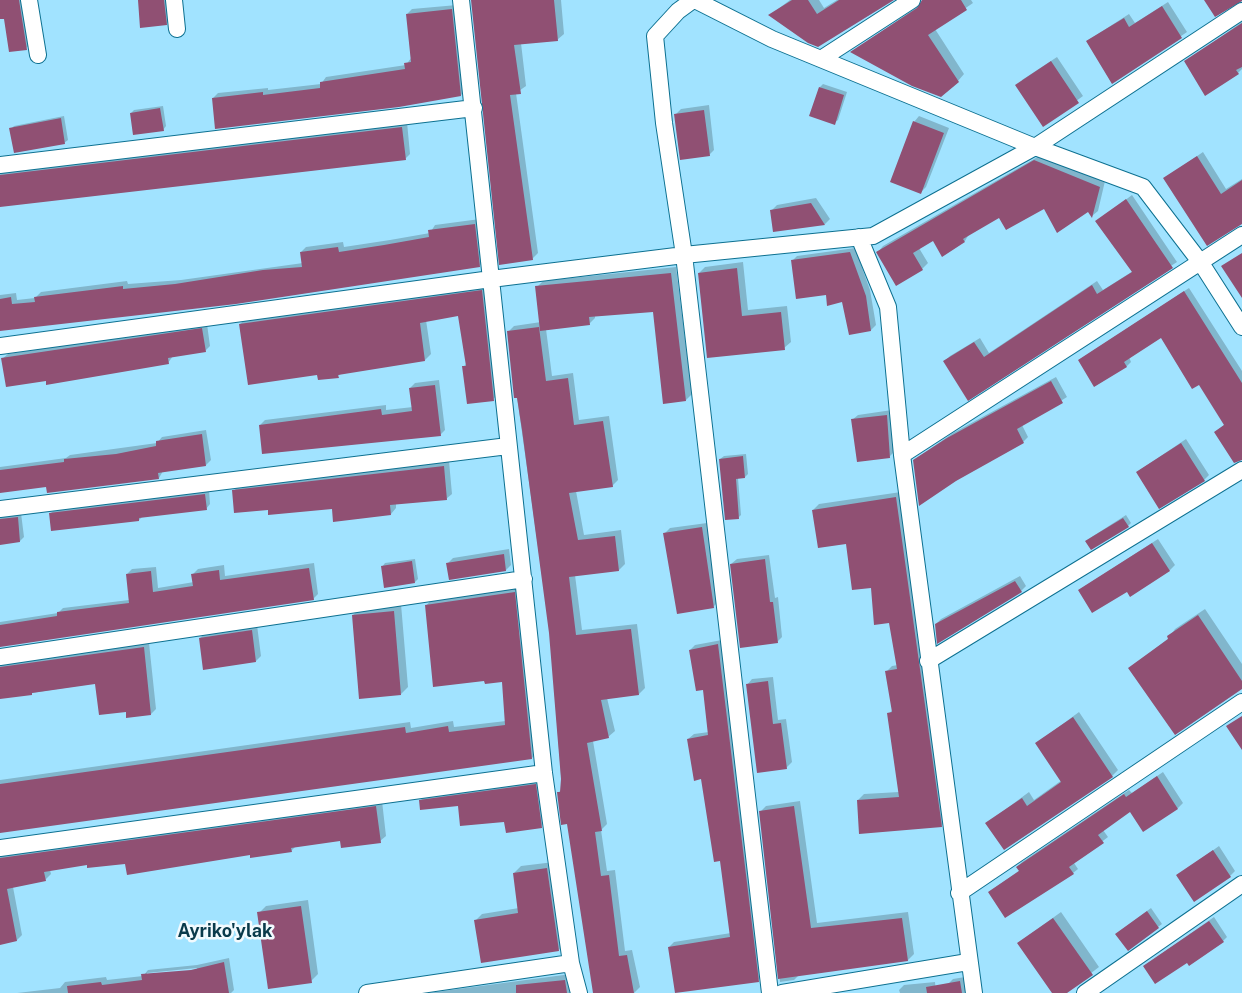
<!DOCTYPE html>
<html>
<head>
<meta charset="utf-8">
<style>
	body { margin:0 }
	canvas { display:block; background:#a1e3ff }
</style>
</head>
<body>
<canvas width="1242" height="993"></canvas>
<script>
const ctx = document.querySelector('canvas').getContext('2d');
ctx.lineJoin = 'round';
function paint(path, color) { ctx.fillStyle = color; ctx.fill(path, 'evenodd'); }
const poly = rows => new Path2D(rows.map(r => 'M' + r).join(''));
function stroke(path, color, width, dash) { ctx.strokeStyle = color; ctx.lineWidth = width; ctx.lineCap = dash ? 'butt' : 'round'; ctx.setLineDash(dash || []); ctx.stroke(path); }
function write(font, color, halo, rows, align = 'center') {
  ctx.font = font + ' "Public Sans",sans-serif'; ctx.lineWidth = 5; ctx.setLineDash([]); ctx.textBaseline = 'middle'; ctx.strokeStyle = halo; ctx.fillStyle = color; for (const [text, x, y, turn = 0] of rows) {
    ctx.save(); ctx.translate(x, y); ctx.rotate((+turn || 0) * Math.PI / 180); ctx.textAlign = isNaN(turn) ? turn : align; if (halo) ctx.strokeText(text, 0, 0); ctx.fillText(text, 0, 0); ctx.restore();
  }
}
paint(poly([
	[0,0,26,0,33,42,26,48,0,13],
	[139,0,171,0,172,18,166,24],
	[472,0,561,0,564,34,557,40,521,43,526,86,516,93,538,253,532,259],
	[790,0,819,0,824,8,837,0,891,0,818,46,770,15],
	[923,0,971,0,973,3,935,29,964,74,958,81,852,52,920,5],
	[1168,2,1187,32,1112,83,1087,41,1129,14,1135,23],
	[457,5,466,90,461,95,213,98,218,93,268,88,268,90,321,84,326,77,406,65,411,58,407,14,412,9],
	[1242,22,1242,69,1238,73,1185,62],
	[1057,57,1083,96,1044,125,1022,80],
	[823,84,847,92,838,120,834,123,820,87],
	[709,105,714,150,709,155,676,114,681,109],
	[163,106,166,126,163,130,131,113,134,110],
	[64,116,68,140,64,143,11,129,14,126],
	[919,116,949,128,926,187,921,192,914,122],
	[407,122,410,154,405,159,0,206,0,170],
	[1203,152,1226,189,1242,179,1242,222,1165,178],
	[1041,155,1105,181,1098,211,1092,216,1088,211,1044,207,1000,216,969,234,965,241,933,240,919,248,928,263,922,269,878,252,883,246],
	[1132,195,1177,262,968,399,945,361,950,356,980,338,989,353,1097,281,1103,290,1133,271,1096,222],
	[816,198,830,219,825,224,774,231,772,210,777,205],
	[480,219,484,261,479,266,0,330,0,295,16,293,17,300,35,298,41,292,127,281,128,284,181,280,303,263,301,252,306,247,343,242,344,247,390,240,430,233,435,225],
	[855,248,870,290,876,325,871,330,850,333,843,300,827,294,792,261,797,256],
	[743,262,748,310,787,306,791,342,784,348,708,357,699,273,705,267],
	[676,267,692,394,686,400,664,403,655,311,595,315,595,318,589,324,546,329,552,376,573,373,579,420,609,416,618,480,612,486,576,491,584,535,621,530,625,564,619,570,575,575,582,630,637,624,645,688,639,694,607,698,615,731,608,737,593,741,607,824,601,830,607,871,615,870,625,951,632,950,640,987,634,993,594,993,568,822,558,793,562,789,550,633,508,332,514,326,541,322,537,287,543,281],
	[488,285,500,393,493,399,464,366,467,363,459,314,426,320,431,354,425,360,342,373,338,376,319,373,240,324,246,318],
	[1189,288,1242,371,1242,457,1216,432,1225,424,1199,383,1161,336,1129,357,1131,362,1127,366,1095,386,1079,360],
	[207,324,210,346,205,351,173,356,168,363,47,380,2,359,8,354],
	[1056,377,1067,397,1022,425,1028,437,1023,442,914,460,953,433],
	[439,380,445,430,440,435,260,425,265,420,386,405,386,410,413,407,410,388,415,383],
	[892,410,894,452,889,457,852,420,858,415],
	[206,430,211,460,206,465,163,471,159,478,47,486,0,492,0,467,66,458,70,455,157,443,162,437],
	[1186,439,1209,475,1204,480,1137,472],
	[746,454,748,474,745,477,738,478,741,515,738,518,720,459,724,456],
	[449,461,452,494,446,499,396,503,396,508,391,514,333,508,269,508,234,491,239,485],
	[209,490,210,504,206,509,142,517,139,520,51,513,55,509],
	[901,492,947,820,941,826,858,800,864,794,899,792,889,714,893,709,886,672,892,666,898,665,890,622,873,586,847,543,813,510,819,504],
	[0,513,21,513,24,537,20,541,0,543],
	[1126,515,1131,523,1128,526,1090,538],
	[707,523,718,602,713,607,665,533,670,528],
	[1158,539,1175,565,1170,570,1131,595,1127,590,1079,590],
	[509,549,511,565,506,570,448,563,453,558],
	[769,555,775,598,778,597,782,637,777,642,731,564,737,559],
	[415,559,418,579,415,582,382,567,385,563],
	[314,563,318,594,313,599,0,646,0,622,58,613,63,608,129,600,127,574,132,569,156,567,158,588,194,582,193,574,198,569,224,565,225,576],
	[1020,576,1026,586,1021,591,936,624,941,619],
	[520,588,537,752,532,758,0,831,0,780,410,722,411,728,453,721,454,727,506,721,503,681,426,606,431,600],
	[401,604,408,687,401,694,353,615,360,608],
	[1205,609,1242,664,1242,687,1130,668,1169,638,1175,629],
	[257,625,261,656,256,661,200,638,205,633],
	[722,640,763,975,758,980,669,947,674,942,731,933,721,859,702,778,688,739,694,734,709,732,704,689,690,650,695,645],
	[149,643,156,709,151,714,127,711,96,683,0,698,0,660],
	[773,677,778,720,786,719,792,762,786,768,747,685,752,679],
	[1079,712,1118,770,1112,776,987,823,1029,792,1034,800,1062,780,1037,743],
	[1163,772,1183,803,1178,808,1144,830,1131,810,1103,830,1108,837,1074,863,1078,869,1073,873,989,892,1020,870,1017,867,1022,862,1129,790,1132,793],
	[540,780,546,821,541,826,505,820,459,804,420,801,425,796],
	[382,801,386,836,380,841,341,840,296,846,291,851,88,864,50,870,51,874,45,880,13,887,22,935,17,940,0,944,0,853],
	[800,801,817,923,908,912,914,954,908,960,799,975,794,980,780,982,760,812,766,806],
	[1219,846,1235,871,1230,876,1178,875],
	[554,862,565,943,559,950,476,920,482,914,519,908,514,873,521,866],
	[308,900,318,974,311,981,259,913,266,906],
	[1151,908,1162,924,1128,949,1120,931],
	[1061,912,1099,967,1065,993,1053,993,1018,943],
	[1214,917,1227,937,1223,941,1187,961,1144,966],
	[229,958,234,990,231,993,17,993,60,988,65,982,106,977,107,980,143,976,148,970,197,965],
	[197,968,197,970,147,975,147,973],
	[571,974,573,993,428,993],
	[965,977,968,993,949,993,948,984,953,979],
	[935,982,936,993,900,993,899,990,904,985]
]), '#0003');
paint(poly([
	[0,0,19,0,27,50,9,52,4,19,0,19],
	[138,0,164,0,167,25,140,28],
	[471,0,554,0,558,41,514,45,521,94,510,95,533,260,499,265],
	[792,0,808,0,817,14,839,0,894,0,818,47,808,43,768,15],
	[922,0,961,0,967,10,928,35,959,82,941,97,912,86,850,52,917,8],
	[1204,0,1242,0,1242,1,1215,17],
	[1162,6,1182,38,1112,84,1086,41,1124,18,1129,27],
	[452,9,461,96,399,107,215,129,212,98,263,92,263,95,320,88,320,82,405,69,404,63,411,62,406,14],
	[1242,23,1242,67,1236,70,1239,74,1205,96,1184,61],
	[1051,61,1079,103,1043,127,1015,85],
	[819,87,844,95,835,125,809,116],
	[160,108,164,131,133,135,130,113],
	[704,110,710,156,680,160,674,114],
	[61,118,65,144,14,153,9,128],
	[913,121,944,133,921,194,890,182],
	[402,127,406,160,0,207,0,175],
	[1197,156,1221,194,1242,180,1242,224,1207,246,1163,178],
	[1034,160,1100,187,1092,218,1088,212,1057,233,1044,209,1006,230,999,218,963,239,965,242,942,257,933,241,913,253,923,270,896,286,876,252],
	[1126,199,1173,268,968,401,943,361,974,342,984,357,1092,285,1097,294,1132,272,1095,221],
	[811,203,825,225,773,232,770,210],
	[475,224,480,267,236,304,0,331,0,299,11,297,12,304,35,302,34,297,123,286,123,289,175,284,263,270,302,267,300,252,338,247,339,252,384,245,429,237,428,230],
	[850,252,866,296,871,331,849,335,842,302,827,306,826,295,796,299,791,260],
	[1242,253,1242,298,1221,266],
	[737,268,742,316,781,312,785,350,707,358,698,273],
	[671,273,686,401,663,404,653,312,589,317,590,325,540,331,535,286],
	[482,290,494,401,467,404,462,366,466,366,458,316,420,323,425,361,338,375,339,378,318,380,317,375,248,385,239,324],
	[1184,291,1242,383,1242,460,1234,463,1214,432,1224,425,1199,385,1192,389,1161,338,1124,362,1127,367,1094,387,1078,360],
	[539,327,546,381,568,378,574,425,603,421,613,487,569,493,578,540,615,536,619,571,569,577,576,635,631,629,639,695,601,700,609,738,587,743,602,831,595,832,601,876,609,875,619,956,627,955,634,993,593,993,567,824,561,825,557,792,560,792,561,779,549,633,522,430,517,398,514,398,507,331],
	[202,328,206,352,168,358,169,364,46,385,46,381,6,387,1,358],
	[1051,381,1063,403,1017,429,1024,443,956,481,919,506,913,460,947,438],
	[435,385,441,436,262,454,259,425,381,409,382,415,412,411,409,388],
	[887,415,890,458,857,462,851,419],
	[202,434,206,466,158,473,159,479,47,493,46,487,0,493,0,470,64,462,64,459,116,454,156,446,156,441],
	[1181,443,1205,481,1159,509,1136,472],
	[743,456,745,478,736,479,739,519,725,520,719,459],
	[444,466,447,500,390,505,391,515,333,522,332,509,268,515,268,510,234,513,232,490],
	[205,494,207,510,139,518,139,521,51,531,49,513],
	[896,497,942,827,859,834,857,800,899,797,887,713,892,712,885,671,897,669,889,623,874,625,871,588,852,590,846,544,818,548,812,510],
	[18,517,20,542,0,545,0,519],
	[1123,518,1129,527,1091,550,1085,541],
	[702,527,714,608,677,614,663,533],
	[1152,543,1170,571,1130,597,1127,592,1092,613,1078,590],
	[504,554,506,571,449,580,446,563],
	[765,559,770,602,773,602,778,643,740,648,730,564],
	[412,561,415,583,384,588,381,566],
	[309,568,314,600,0,647,0,625,57,616,57,612,129,603,126,574,151,571,153,592,193,586,191,574,219,570,220,580],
	[1015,581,1022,592,937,644,935,624],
	[515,592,532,759,0,833,0,784,405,727,406,733,448,726,449,732,505,725,502,682,485,684,484,681,433,687,425,605],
	[394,611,401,695,359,699,352,615],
	[1198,615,1242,681,1242,689,1175,735,1128,668,1168,639,1167,636],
	[252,630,256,662,203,670,199,638],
	[718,644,759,982,675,993,668,947,730,937,720,861,714,862,701,779,694,781,687,739,708,735,703,690,696,691,689,650],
	[144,647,151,715,126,718,126,712,99,715,95,684,32,693,32,695,0,699,0,667],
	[768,681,773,724,781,723,787,769,757,773,746,684],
	[1242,716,1242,750,1226,726],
	[1073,717,1113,777,1004,850,985,823,1022,798,1027,806,1061,782,1035,743],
	[1157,776,1178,809,1143,832,1130,812,1098,835,1104,843,1069,867,1074,874,1005,918,988,892,1019,871,1016,867,1124,794,1126,797],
	[536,784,542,828,506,833,504,822,460,826,458,806,420,810,419,800],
	[376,806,381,843,341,848,340,841,291,848,292,852,250,858,250,855,127,875,125,864,87,868,87,865,44,872,46,881,7,889,17,941,0,945,0,858],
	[794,806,811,928,902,918,908,961,778,979,759,811],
	[1213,850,1231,877,1194,902,1176,875],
	[547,868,559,951,481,963,474,920,518,913,513,873],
	[301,906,312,983,268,989,257,912],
	[1147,911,1159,928,1128,951,1115,934],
	[1053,918,1093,975,1067,993,1052,993,1017,943],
	[1209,921,1224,942,1189,966,1187,963,1155,984,1143,966],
	[224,962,229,993,68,993,67,986,101,982,102,985,142,980,141,974,191,970],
	[565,980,567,993,516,993,516,985],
	[960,981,962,993,927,993,926,987]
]), '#905073');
const street = poly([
	[29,0,38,55],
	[174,0,177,29],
	[461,0,544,773,571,963,579,993],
	[693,0,678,11,655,36,664,123,684,255,770,993],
	[695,0,772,39,1035,147,1242,11],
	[821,59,912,0],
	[0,165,474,108],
	[859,237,888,307,902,455,974,993],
	[0,346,491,279,684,255,873,236,1035,147,1143,187,1201,263,1242,327],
	[902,455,1242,235],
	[0,509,508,446],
	[0,657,524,579],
	[928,661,1242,470],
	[0,848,544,773],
	[959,893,1242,702],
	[367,993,571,963],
	[782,993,968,962],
	[1085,993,1242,884]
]);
stroke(street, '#0d7191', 18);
stroke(street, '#fff', 16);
write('bold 18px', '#093a4b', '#f2fafe', [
	["Ayriko'ylak",225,931]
]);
</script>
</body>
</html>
